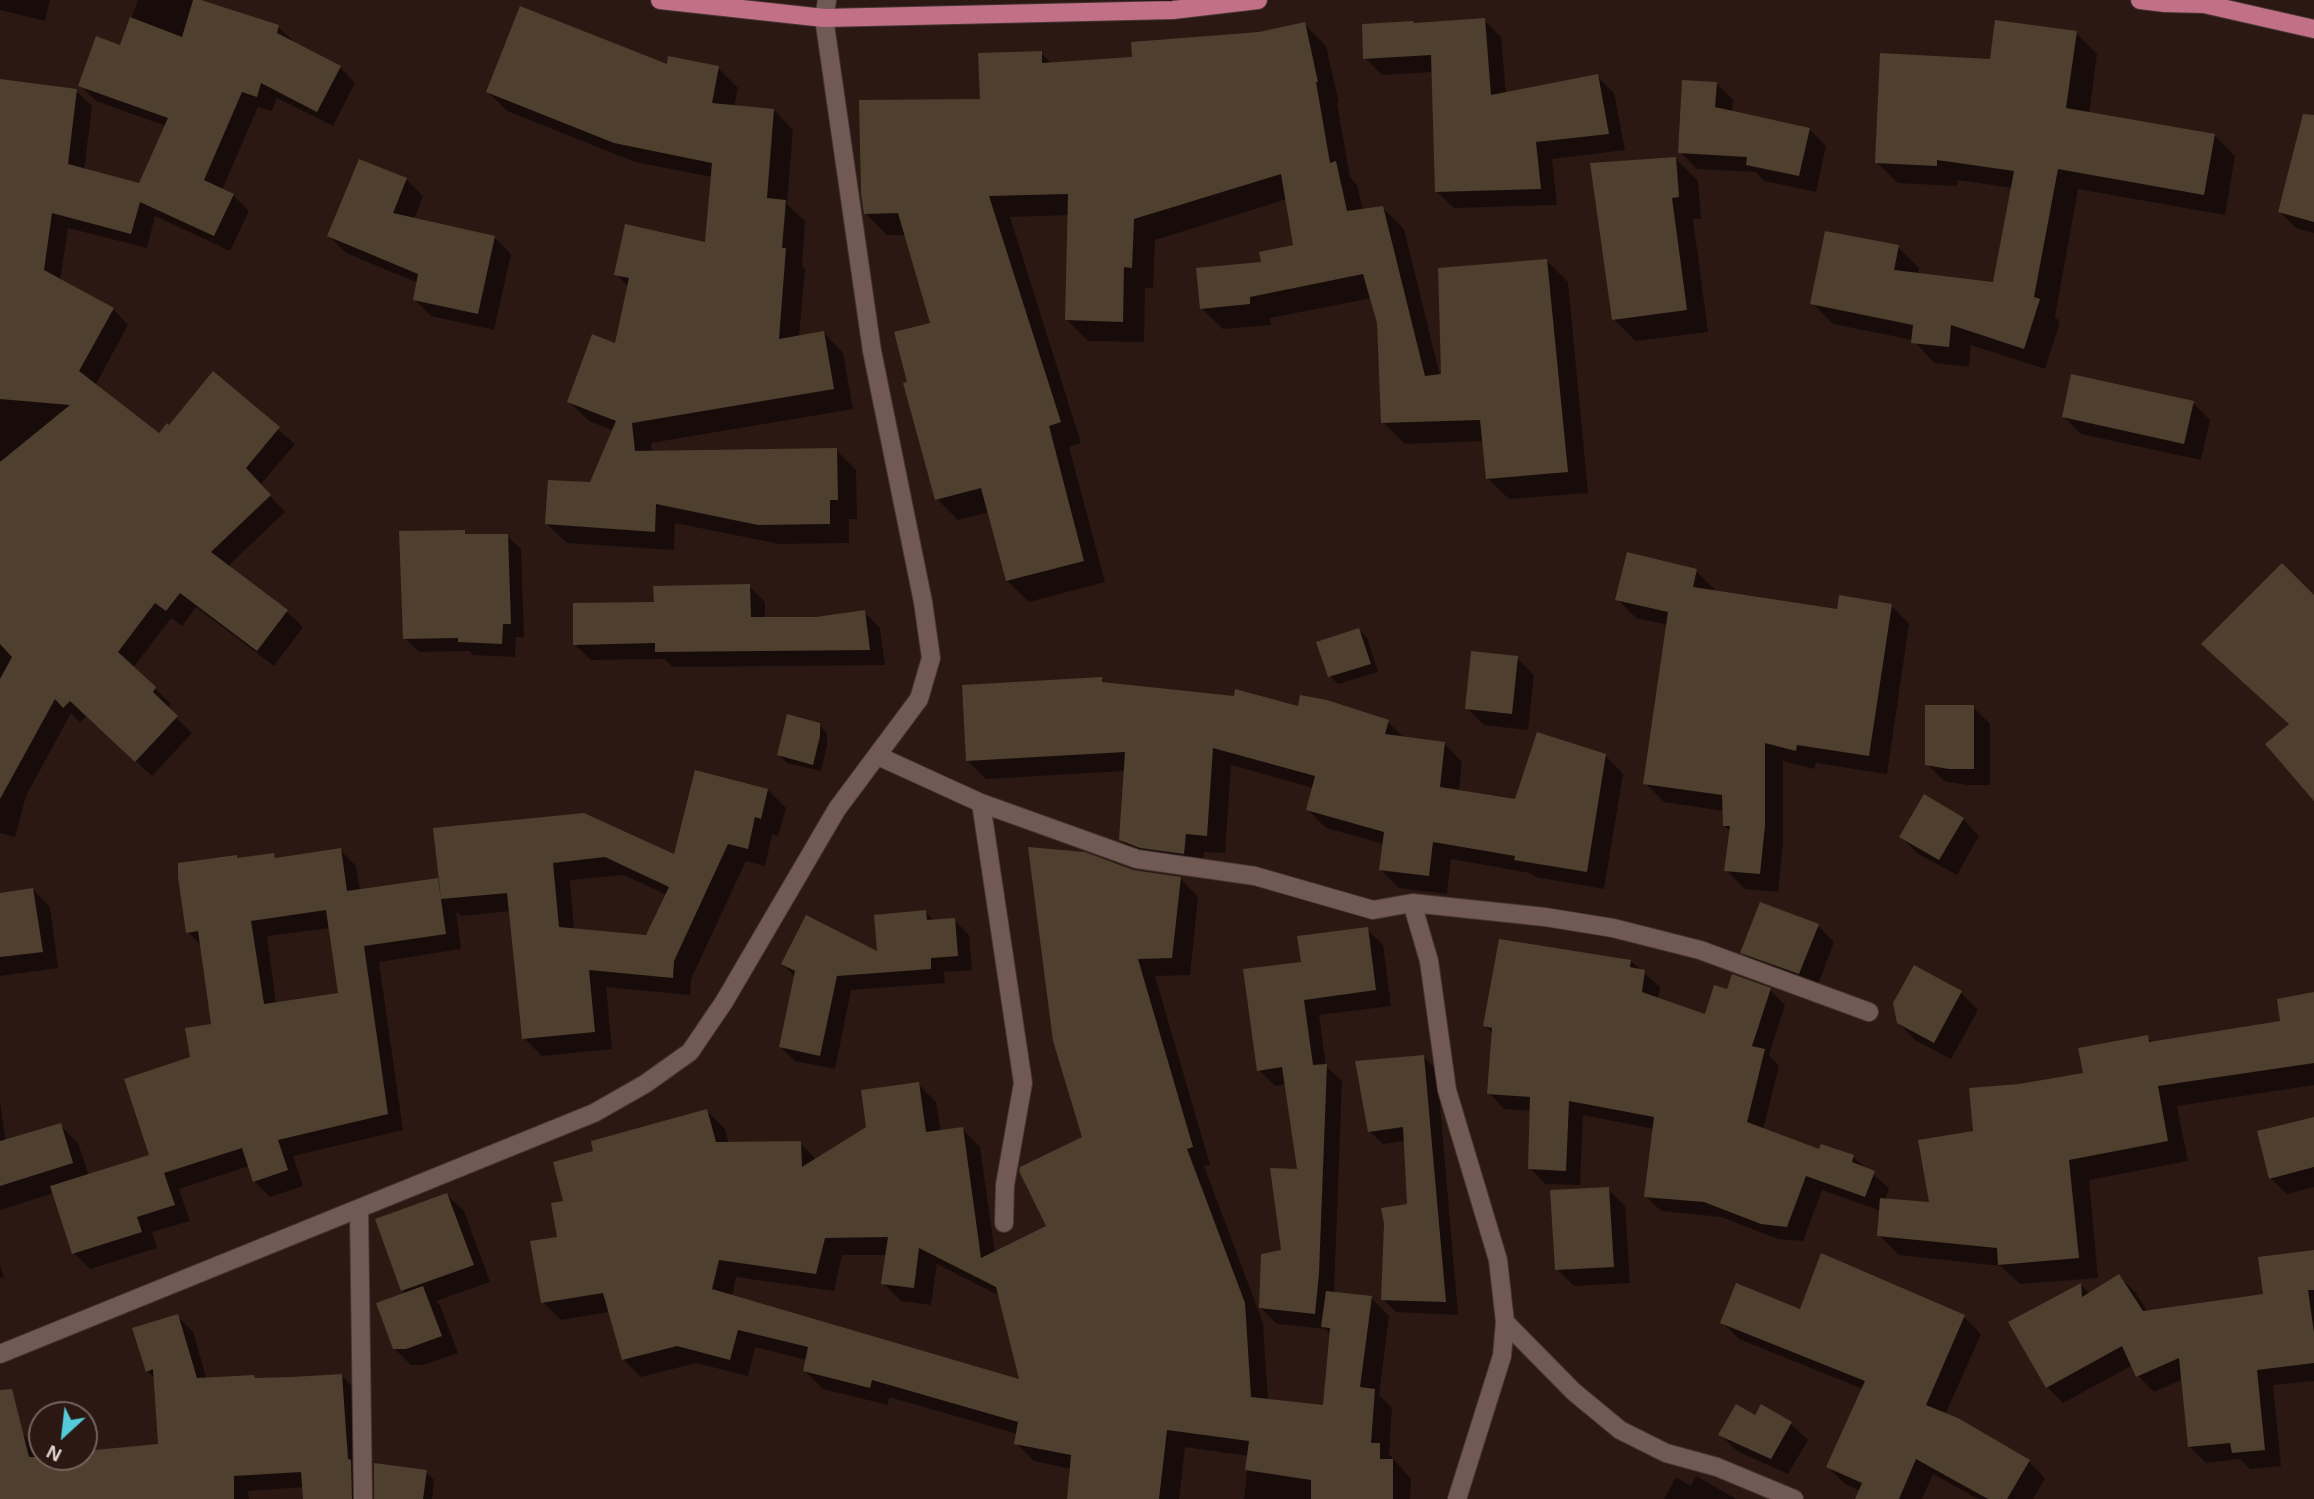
<!DOCTYPE html>
<html>
<head>
<meta charset="utf-8">
<style>
	body { margin:0 }
	#map { position:relative; width:2314px; height:1499px; overflow:hidden; background:#2b1813; font-family:Helvetica,sans-serif }
	canvas { display:block }
	.north { position:absolute; left:28px; top:1401px; width:70px; height:70px; box-sizing:border-box; background:#2b1813; border:2px solid #74635f; border-radius:50%; rotate:207deg; font-size:19px; font-weight:700; line-height:28px; text-align:center; color:#e2d4d0 }
	.north::after { content:''; display:block; margin:auto; width:24px; height:32px; background:#53cbda; clip-path:polygon(50% 0,100% 100%,50% 72%,0 100%) }
</style>
</head>
<body>
<div id="map">
<canvas width="2314" height="1499"></canvas>
<div class="north">N</div>
</div>
<script>
const ctx = document.querySelector('canvas').getContext('2d');
ctx.lineJoin = 'round';
function paint(path, color) { ctx.fillStyle = color; ctx.fill(path, 'evenodd'); }
const poly = rows => new Path2D(rows.map(r => 'M' + r).join(''));
function stroke(path, color, width, dash) { ctx.strokeStyle = color; ctx.lineWidth = width; ctx.lineCap = dash ? 'butt' : 'round'; ctx.setLineDash(dash || []); ctx.stroke(path); }
paint(poly([
	[0,0,50,0,45,21,0,10],
	[138,0,195,0,278,27,294,42,340,67,355,83,333,126,277,98,272,111,258,107,222,190,233,195,249,211,230,251,155,216,147,248,68,228,60,281,113,309,128,325,95,386,159,436,169,427,213,374,295,444,260,485,285,512,227,567,287,612,303,627,274,666,196,607,182,626,171,618,133,668,171,704,167,709,192,733,152,776,87,716,80,722,71,713,26,796,15,837,0,833,0,81,76,91,92,106,84,170,140,185,166,126,96,101,80,85,121,47],
	[1484,20,1501,37,1506,94,1597,76,1614,93,1625,150,1552,159,1557,205,1454,208,1437,192,1433,72,1382,75,1365,58],
	[1304,24,1326,46,1339,103,1337,103,1350,177,1357,185,1363,211,1383,208,1404,229,1441,380,1547,261,1568,282,1588,493,1509,499,1487,478,1484,441,1405,444,1383,422,1379,323,1372,298,1270,318,1271,325,1223,329,1201,308,1263,263,1295,247,1287,199,1155,240,1153,288,1145,288,1144,342,1088,341,1066,319,1069,215,1010,217,1081,443,1069,447,1105,582,1029,602,1007,581,989,512,958,520,937,499,909,383,932,324,906,235,887,235,865,213,982,101,1041,53,1052,64,1134,58],
	[2076,33,2097,54,2089,114,2214,135,2235,156,2225,215,2078,189,2055,317,2060,322,2045,369,1971,345,1969,367,1934,363,1913,340,1833,324,1812,303,1898,247,1919,268,1918,275,1995,284,2013,188,1957,180,1957,186,1898,183,1877,163,1991,61],
	[668,66,718,68,738,88,734,107,774,110,793,130,787,204,805,221,802,266,805,269,799,337,824,333,843,353,853,409,651,443,652,453,836,450,856,470,857,519,849,519,849,543,779,544,675,523,674,550,567,543,547,524,592,484,614,431,589,421,569,402,616,345,629,288,616,274,707,244,712,177,635,162,507,111,488,92],
	[1716,83,1733,100,1732,112,1809,129,1826,146,1816,192,1764,181,1756,172,1697,169,1680,152],
	[2314,134,2314,233,2296,228,2280,212],
	[1676,159,1698,181,1701,219,1693,219,1708,332,1636,341,1613,319],
	[406,179,423,196,414,219,494,237,511,254,494,330,431,316,414,299,418,283,346,253,329,236],
	[2193,403,2210,420,2201,460,2081,434,2064,417],
	[465,532,468,536,507,536,521,549,524,637,516,637,515,657,473,655,470,651,419,652,405,638],
	[1696,571,1715,590,1714,592,1839,611,1891,605,1909,624,1887,774,1816,763,1814,769,1783,761,1783,844,1778,892,1745,889,1726,870,1731,832,1724,825,1724,811,1664,802,1645,783,1668,625,1636,618,1617,599],
	[749,586,765,602,765,619,816,619,864,612,880,628,885,665,673,667,664,659,591,660,575,645,656,603],
	[1359,630,1367,638,1378,672,1338,684,1330,676],
	[1517,658,1534,675,1528,730,1484,725,1467,708],
	[1101,679,1106,685,1299,708,1388,722,1405,739,1444,743,1462,762,1459,792,1517,801,1605,755,1623,774,1604,889,1535,877,1530,873,1451,859,1447,894,1399,888,1381,870,1384,844,1326,828,1308,810,1314,788,1231,765,1225,853,1204,852,1201,872,1139,858,1120,840,1125,771,986,779,968,761],
	[1973,707,1990,724,1990,785,1967,785,1944,781,1927,764],
	[819,725,827,733,827,745,821,771,787,763,779,755],
	[768,790,786,808,778,836,772,834,765,866,746,861,691,979,690,995,606,987,612,1049,542,1056,524,1038,511,911,461,916,456,911,461,949,379,962,403,1130,293,1156,303,1186,270,1197,254,1181,249,1166,179,1189,190,1221,152,1232,157,1248,90,1269,74,1253,54,1193,0,1210,0,1100,6,1144,60,1125,78,1143,89,1176,152,1156,192,1059,213,1025,202,946,188,932,236,857,239,860,273,855,277,859,340,850,356,866,360,891,438,880,441,884,435,829,675,856],
	[624,875,667,895,647,937,574,930,570,880],
	[330,928,340,995,276,1004,267,936],
	[1963,819,1979,836,1957,875,1918,854,1901,837],
	[1133,871,1180,878,1198,897,1190,975,1155,976,1210,1165,1204,1166,1263,1323,1268,1400,1325,1407,1331,1334,1325,1329,1277,1324,1261,1308,1283,1251,1299,1171,1286,1084,1275,1086,1259,1070,1303,964,1367,929,1383,945,1391,1006,1319,1015,1326,1066,1342,1081,1334,1293,1371,1298,1389,1316,1379,1395,1392,1408,1389,1454,1411,1479,1410,1499,1244,1499,1249,1456,1185,1447,1179,1499,1069,1499,1072,1469,1034,1461,1016,1443,1018,1434,889,1397,888,1405,823,1389,805,1371,807,1360,755,1347,748,1376,696,1363,641,1377,623,1359,610,1312,561,1320,543,1302,559,1238,565,1202,596,1152,707,1111,725,1129,729,1144,800,1143,817,1160,868,1128,918,1084,936,1102,941,1132,962,1129,980,1147,995,1253,1048,1227,1084,1138],
	[842,1255,887,1255,883,1283,901,1301,931,1305,937,1264,1000,1296,1021,1382,732,1297,736,1277,834,1291],
	[33,890,50,907,58,968,0,976,0,894],
	[926,912,935,922,954,920,969,935,972,970,944,972,945,983,851,990,835,1069,795,1061,781,1047,795,977,783,964,878,954],
	[1818,926,1834,942,1816,990,1759,969,1742,952],
	[1631,961,1660,987,1658,999,1706,1016,1728,991,1770,990,1785,1005,1769,1055,1779,1066,1763,1130,1820,1152,1853,1157,1889,1188,1885,1200,1931,1204,1975,1132,2019,1086,2085,1075,2147,1037,2153,1043,2282,1023,2314,994,2314,1085,2177,1106,2188,1161,2089,1180,2098,1278,2020,1284,2001,1266,1899,1255,1879,1235,1881,1211,1822,1190,1803,1241,1778,1239,1721,1217,1661,1211,1646,1196,1654,1129,1583,1115,1580,1185,1545,1184,1530,1168,1531,1111,1504,1109,1489,1093,1494,1034,1485,1026],
	[1961,993,1978,1010,1951,1059,1915,1040,1898,1022],
	[1424,1057,1437,1070,1458,1315,1396,1312,1383,1299,1409,1205,1405,1141,1383,1144,1369,1131],
	[2314,1119,2314,1187,2287,1194,2270,1178],
	[1608,1189,1625,1206,1630,1283,1574,1286,1557,1269],
	[447,1195,464,1211,490,1282,436,1301,440,1305,458,1353,423,1365,411,1365,394,1348,406,1294,403,1290,377,1220],
	[2314,1251,2314,1381,2273,1385,2281,1466,2250,1469,2240,1459,2206,1463,2190,1447,2183,1379,2154,1392,2138,1376,2133,1365,2063,1403,2047,1387,2081,1285,2090,1294,2119,1276,2135,1292,2148,1312,2265,1295],
	[0,1265,4,1277,0,1278],
	[1801,1311,1964,1317,1981,1334,1945,1415,2029,1462,2045,1478,2033,1499,1978,1499,1933,1474,1922,1499,1861,1499,1860,1491,1845,1484,1828,1467,1863,1389,1739,1339,1722,1322],
	[177,1316,193,1332,207,1380,254,1377,257,1380,342,1376,357,1391,366,1499,305,1499,304,1487,248,1491,249,1499,77,1499,72,1457,84,1457,84,1453,160,1446,156,1379,147,1371],
	[0,1399,22,1434,39,1450,50,1496,39,1499,0,1499],
	[1756,1417,1791,1424,1808,1440,1788,1474,1737,1451,1720,1434],
	[426,1472,434,1480,432,1499,376,1499],
	[1696,1476,1736,1499,1664,1499,1676,1477,1691,1486]
]), '#0007');
paint(poly([
	[193,0,201,0,279,25,277,33,341,66,317,112,261,83,257,97,242,92,204,180,234,194,214,236,140,202,131,234,52,213,44,270,114,308,79,371,159,433,167,423,169,425,213,371,280,427,246,468,271,495,211,552,288,610,257,651,180,593,166,611,155,603,118,652,156,687,153,692,178,716,135,762,70,701,63,708,55,699,0,799,0,679,12,657,0,644,0,462,70,405,0,399,0,79,77,89,68,164,139,183,168,118,78,86,96,36,120,45,130,17,182,37],
	[520,6,667,64,668,56,719,66,712,103,774,109,767,198,786,200,782,248,786,248,779,339,824,331,834,389,632,423,635,451,837,448,838,500,830,500,830,524,758,525,656,504,655,532,545,524,548,480,590,482,616,421,567,402,592,334,615,343,629,278,614,275,625,224,705,242,712,163,614,143,486,92],
	[1485,18,1491,95,1598,74,1609,134,1536,142,1541,189,1435,192,1431,55,1363,59,1362,24,1413,21,1414,23],
	[1995,20,2077,31,2066,108,2215,134,2204,195,2058,169,2034,297,2040,299,2024,349,1951,325,1949,347,1911,343,1913,325,1810,304,1825,231,1899,245,1894,270,1993,282,2014,171,1937,160,1937,166,1875,163,1880,53,1990,59],
	[1305,22,1318,82,1316,82,1330,163,1336,161,1347,211,1383,206,1425,376,1441,374,1438,268,1547,259,1568,472,1486,479,1480,420,1381,423,1377,323,1363,274,1250,297,1250,304,1200,309,1196,268,1261,262,1259,252,1293,245,1281,174,1134,219,1132,268,1124,267,1123,322,1065,320,1068,194,989,196,1061,422,1049,426,1084,561,1006,581,981,488,935,500,903,383,907,382,894,332,930,323,898,213,864,214,861,194,859,100,980,99,978,53,1042,51,1042,63,1132,57,1131,42,1259,32],
	[1682,80,1717,82,1715,107,1810,128,1799,176,1746,165,1747,157,1678,153],
	[2303,114,2314,115,2314,222,2278,212],
	[1676,157,1679,197,1672,198,1687,310,1612,320,1590,163],
	[359,159,407,178,393,213,495,236,478,314,413,300,418,274,327,236],
	[2071,374,2194,401,2184,444,2062,417],
	[465,530,465,534,508,534,511,624,503,624,502,644,458,642,458,638,403,639,399,531],
	[1627,552,1697,569,1693,587,1837,609,1839,595,1892,604,1869,756,1797,745,1796,751,1765,743,1765,825,1760,874,1724,871,1730,826,1723,826,1722,795,1643,784,1668,612,1615,600],
	[2282,563,2314,595,2314,801,2265,744,2289,724,2201,644],
	[750,584,751,617,816,617,865,610,870,650,655,652,655,643,573,645,573,603,654,602,653,586],
	[1359,628,1371,664,1328,677,1316,642],
	[1471,651,1518,656,1512,714,1465,709],
	[1102,677,1102,682,1234,696,1235,689,1298,706,1300,695,1327,700,1389,720,1385,734,1445,742,1440,787,1515,799,1537,732,1606,754,1587,872,1514,860,1515,856,1433,842,1429,876,1379,870,1384,832,1306,810,1315,776,1213,748,1207,836,1186,834,1184,854,1140,848,1119,840,1125,752,966,761,962,685],
	[1925,705,1974,705,1974,769,1949,769,1925,765],
	[787,714,820,723,820,736,813,765,777,755],
	[695,770,768,789,761,819,755,817,748,849,728,844,674,961,673,978,589,970,595,1032,522,1039,507,893,441,899,433,828,584,813,674,854],
	[605,857,669,887,646,935,559,927,553,863],
	[1924,794,1964,818,1939,860,1899,837],
	[1028,847,1085,852,1133,870,1181,877,1172,958,1138,959,1193,1147,1187,1149,1245,1303,1251,1397,1323,1405,1330,1328,1321,1327,1326,1291,1372,1296,1360,1387,1375,1389,1371,1443,1380,1443,1380,1459,1393,1459,1393,1499,1311,1499,1311,1480,1245,1470,1249,1441,1167,1430,1159,1499,1067,1499,1071,1455,1014,1444,1018,1422,872,1380,870,1388,803,1371,808,1347,738,1330,730,1360,677,1346,622,1360,603,1293,541,1303,530,1241,557,1237,551,1203,563,1201,553,1162,593,1151,591,1141,707,1109,716,1142,801,1141,802,1167,866,1127,861,1090,919,1082,926,1132,963,1127,981,1258,1046,1226,1019,1171,1020,1167,1082,1137,1053,1041],
	[888,1237,881,1284,914,1288,919,1248,996,1287,1019,1379,712,1289,719,1260,816,1274,825,1238],
	[341,848,347,891,438,878,446,934,364,946,388,1114,278,1140,288,1170,253,1182,242,1148,164,1173,175,1205,137,1217,142,1232,72,1254,50,1186,149,1155,124,1079,190,1057,185,1028,211,1024,198,931,186,933,178,877,178,863,237,855,237,858,274,853,275,858],
	[326,910,338,993,264,1004,251,921],
	[33,888,43,952,0,957,0,893],
	[1760,902,1819,924,1799,974,1740,953],
	[926,910,927,920,955,918,958,956,931,958,931,969,837,976,820,1056,779,1047,795,971,781,964,806,915,877,951,874,915],
	[1368,927,1376,990,1304,1000,1313,1065,1327,1064,1319,1273,1315,1314,1259,1308,1261,1254,1281,1250,1270,1168,1297,1169,1282,1067,1257,1071,1243,969,1301,962,1297,936],
	[1499,939,1631,960,1630,967,1645,970,1642,992,1705,1014,1714,985,1727,989,1732,974,1771,988,1752,1046,1765,1049,1747,1122,1819,1149,1821,1144,1854,1155,1852,1162,1875,1171,1865,1197,1806,1176,1787,1227,1761,1224,1704,1202,1644,1197,1654,1117,1569,1101,1566,1171,1528,1169,1530,1097,1487,1094,1492,1028,1483,1026],
	[1914,965,1962,991,1934,1043,1897,1023,1893,1003],
	[2314,992,2314,1063,2158,1086,2168,1141,2069,1160,2079,1258,1998,1265,1997,1248,1877,1236,1880,1198,1929,1202,1918,1140,1973,1131,1969,1088,2019,1084,2083,1073,2078,1048,2148,1035,2149,1042,2280,1021,2277,999],
	[1424,1055,1446,1302,1381,1300,1384,1224,1381,1208,1407,1204,1403,1127,1368,1132,1355,1061],
	[2314,1117,2314,1167,2269,1179,2257,1131],
	[61,1123,73,1163,0,1186,0,1141],
	[1609,1187,1614,1267,1555,1270,1550,1190],
	[447,1193,474,1265,401,1291,375,1219],
	[2314,1250,2314,1290,2308,1290,2314,1333,2314,1363,2257,1370,2265,1450,2232,1453,2230,1443,2188,1447,2179,1358,2136,1377,2122,1346,2046,1388,2008,1322,2081,1283,2082,1297,2119,1274,2143,1311,2263,1294,2258,1257],
	[1821,1253,1965,1315,1926,1405,1958,1418,2030,1460,2007,1499,1988,1499,1916,1459,1899,1499,1855,1499,1862,1483,1826,1467,1865,1381,1720,1323,1736,1283,1800,1309],
	[423,1286,442,1336,406,1349,393,1349,376,1303],
	[178,1314,197,1378,254,1375,255,1378,292,1377,342,1374,348,1459,351,1460,352,1499,303,1499,301,1472,234,1476,234,1499,0,1499,0,1390,12,1389,29,1457,84,1457,84,1451,158,1444,153,1369,146,1372,132,1328],
	[1736,1404,1755,1415,1761,1404,1792,1422,1771,1459,1718,1435],
	[374,1463,427,1470,423,1499,374,1499]
]), '#4e3f2e');
const minor = poly([
	[824,18,827,0],
	[878,756,981,803,1137,859,1255,876,1373,910,1412,903,1429,961,1447,1090,1498,1260,1505,1322,1502,1356,1457,1499],
	[981,803,1023,1083,1005,1185,1004,1223],
	[1412,903,1545,917,1613,928,1700,950,1869,1012],
	[359,1210,363,1499],
	[1505,1322,1574,1392,1620,1430,1666,1453,1717,1467,1794,1499]
]);
const tertiary = poly([
	[0,1354,594,1113,645,1084,690,1052,724,1002,837,809,919,699,931,658,923,602,872,351,824,18]
]);
const primary = poly([
	[660,0,824,18,1173,10,1258,0],
	[2140,0,2165,3,2204,4,2314,29]
]);
stroke(minor, '#453533', 20);
stroke(tertiary, '#453533', 20);
stroke(primary, '#453533', 20);
stroke(minor, '#725a54', 18);
stroke(tertiary, '#725a54', 18);
stroke(primary, '#c17085', 18);
</script>
</body>
</html>
